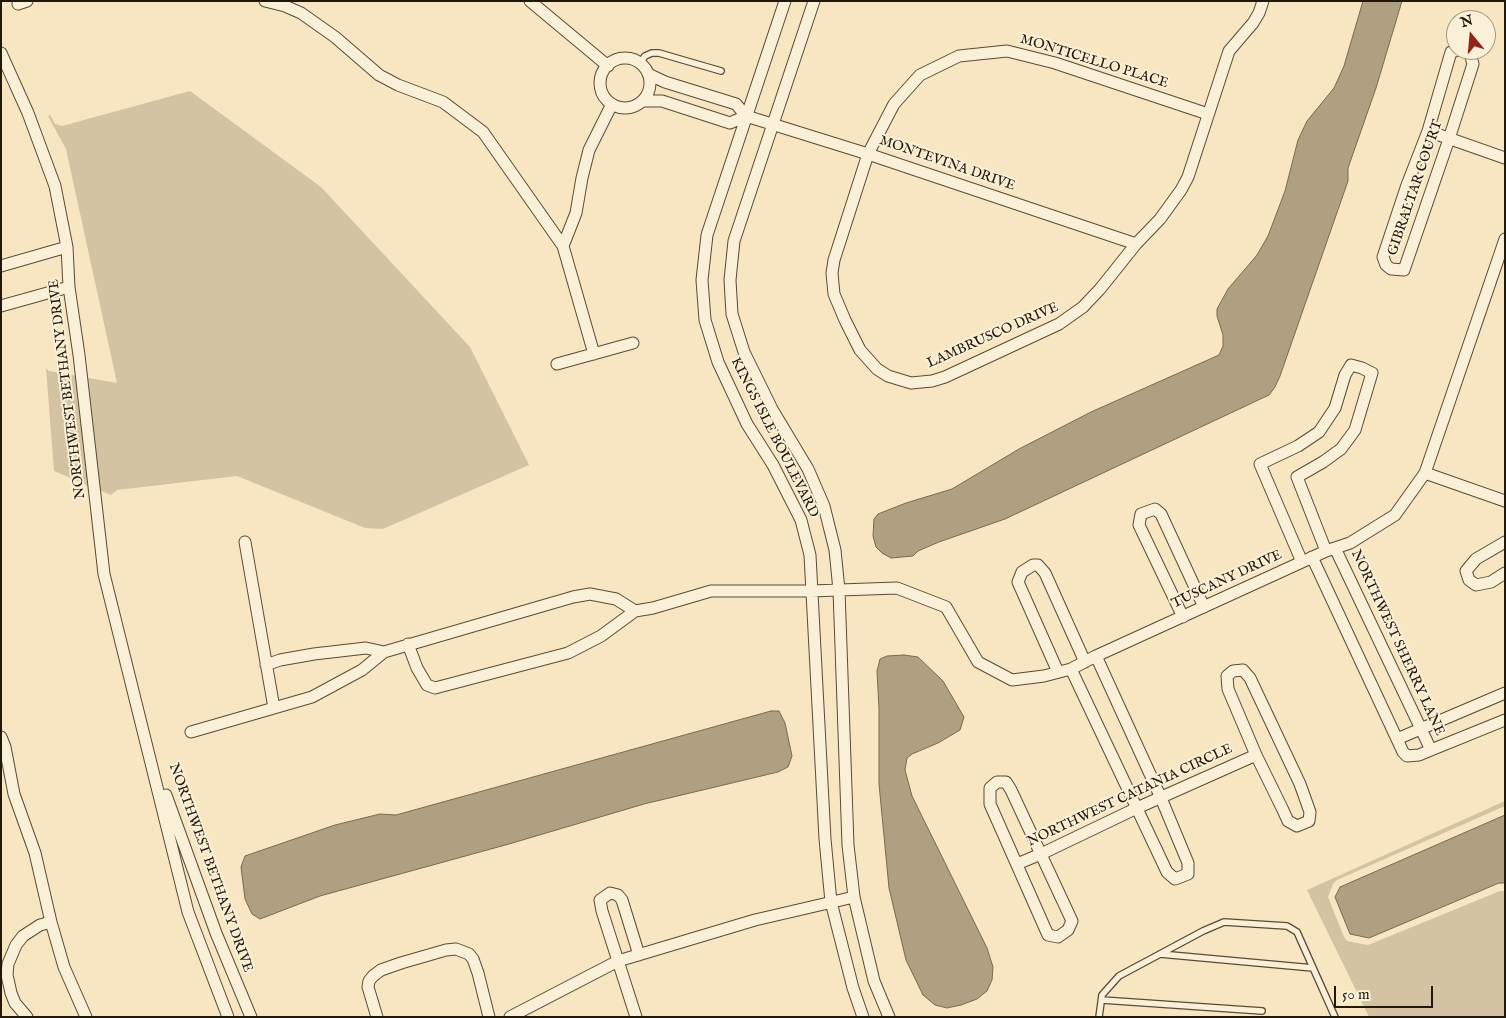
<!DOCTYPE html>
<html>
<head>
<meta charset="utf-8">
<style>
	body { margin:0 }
	#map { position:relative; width:1506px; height:1018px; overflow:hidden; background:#f7e6c1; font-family:"IM FELL English",serif }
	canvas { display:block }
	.frame { position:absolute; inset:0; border:2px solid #221809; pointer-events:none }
	.north { position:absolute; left:1446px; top:10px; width:50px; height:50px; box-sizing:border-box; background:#faefd7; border:1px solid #a49985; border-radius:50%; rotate:343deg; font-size:14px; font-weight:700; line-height:20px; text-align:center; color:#221809 }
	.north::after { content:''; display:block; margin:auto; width:18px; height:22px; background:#8f2418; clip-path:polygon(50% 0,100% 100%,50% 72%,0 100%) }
	.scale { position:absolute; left:1334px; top:986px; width:99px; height:22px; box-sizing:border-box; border:2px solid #221809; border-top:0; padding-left:6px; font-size:15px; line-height:18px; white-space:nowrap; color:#221809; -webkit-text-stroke:4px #faefd7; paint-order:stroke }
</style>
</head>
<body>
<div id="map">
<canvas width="1506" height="1018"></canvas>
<div class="frame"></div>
<div class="north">N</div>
<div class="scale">50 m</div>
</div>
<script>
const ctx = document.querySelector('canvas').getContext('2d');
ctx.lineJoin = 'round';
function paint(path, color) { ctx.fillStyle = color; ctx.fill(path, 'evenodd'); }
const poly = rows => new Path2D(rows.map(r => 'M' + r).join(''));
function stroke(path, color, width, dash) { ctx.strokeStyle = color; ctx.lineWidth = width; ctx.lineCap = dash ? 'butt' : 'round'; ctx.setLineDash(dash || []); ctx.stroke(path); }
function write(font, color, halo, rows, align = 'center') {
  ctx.font = font + ' "IM FELL English",serif'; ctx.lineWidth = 4; ctx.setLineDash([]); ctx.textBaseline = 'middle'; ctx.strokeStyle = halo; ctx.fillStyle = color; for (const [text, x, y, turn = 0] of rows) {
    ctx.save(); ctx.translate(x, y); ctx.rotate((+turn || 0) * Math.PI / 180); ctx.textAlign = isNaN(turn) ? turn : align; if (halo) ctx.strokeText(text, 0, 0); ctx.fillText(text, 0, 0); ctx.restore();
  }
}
paint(poly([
	[190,91,321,187,470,347,529,465,383,529,365,528,237,476,117,490,111,495,54,471,46,368,49,371,117,383,66,149,48,116,50,115,55,124,62,126],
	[1505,801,1505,806,1337,880,1333,884,1328,897,1344,937,1347,941,1368,945,1500,891,1505,891,1505,1017,1369,1017,1307,890]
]), '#d3c3a2');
const water = poly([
	[1363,1,1402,1,1376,88,1348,168,1348,181,1280,376,1275,387,1269,395,1005,519,939,542,918,551,913,556,891,558,882,553,876,547,873,536,874,519,878,514,906,503,952,489,1019,449,1091,412,1219,355,1223,346,1223,335,1217,316,1217,309,1228,289,1257,255,1268,236,1285,191,1298,140,1307,121,1334,88,1344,66,1363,1],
	[904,655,918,657,943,681,964,717,960,730,938,743,912,754,907,758,905,770,912,796,987,948,993,967,992,980,987,991,977,999,961,1005,947,1008,935,1005,923,995,906,960,889,888,879,784,879,708,877,671,880,659,887,656,904,655],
	[771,711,779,711,785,723,792,756,788,767,778,772,644,804,509,844,320,896,260,919,252,914,245,899,241,867,245,856,335,825,380,814,396,815,771,711],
	[1505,815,1505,883,1499,883,1369,938,1350,934,1335,897,1340,887,1505,815]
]);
paint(water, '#afa082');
stroke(water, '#776a52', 1);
const lane = poly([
	[639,64,645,56,652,53,659,53,721,71],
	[1160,954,1313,968],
	[1102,1000,1262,1011],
	[1099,1017,1102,995,1119,976,1203,931,1224,922,1287,926,1297,932,1335,1017]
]);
const street = poly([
	[265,1,285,6,301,13,335,37,379,75,398,85,443,102,483,132,563,246,594,354],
	[530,1,608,66],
	[785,1,707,235,702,280,705,320,718,362,747,424,773,465,801,520,810,555,825,839,831,902,853,988,863,1017],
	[814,1,734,241,730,280,732,314,744,352,772,409,808,469,824,506,835,550,839,590,848,845,854,897,874,981,889,1017],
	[18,4,27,1],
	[1459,50,1451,52,1428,131,1407,185,1383,257,1386,265,1391,269,1404,270,1449,139,1473,64,1470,54,1462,50],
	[1,53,28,113,55,186,67,247,69,287,79,355,104,574,188,912,228,1017],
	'600 83a25 25 0 1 1 50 0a25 25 0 1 1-50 0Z',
	[648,74,665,82,736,104,746,116],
	[643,101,662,101,730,123,746,116],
	[1208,114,1055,63,1007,51,959,56,920,75,894,104,868,154,834,260,832,273,834,294,845,320,860,350,877,369,888,376,911,383,932,381,945,377,1059,324,1083,307,1100,289,1136,244,1160,219,1181,190,1188,177,1229,51,1253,23,1259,13,1263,1],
	[746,116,868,154,1136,244],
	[1428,131,1505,158],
	[563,246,576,213,582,178,589,150,612,104],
	[1,266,67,247],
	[1,306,69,287],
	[557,364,633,343],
	[1425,473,1505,501],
	[245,542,274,708],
	[1505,542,1476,559,1466,571,1469,580,1476,585,1491,582,1505,573],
	[1335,548,1431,750],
	[1312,557,1403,752,1407,756,1419,755,1431,750,1505,720],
	[1302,562,1260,464,1298,446,1319,432,1335,408,1345,375,1351,365,1362,368,1372,373,1355,430,1341,449,1323,462,1297,477,1326,551],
	[1183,617,1139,525,1141,514,1155,509,1161,514,1204,607],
	[408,644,417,668,427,685,435,688,568,653,601,636,635,611],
	[266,665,280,660,314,654,366,648,384,652,573,597,590,594,616,599,635,611,653,608,711,591,811,591,897,588,946,607,978,662,1012,680,1044,676,1071,669,1096,656,1326,551,1350,543,1395,515,1425,473,1505,239],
	[1071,669,1167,872,1175,879,1188,874,1188,863,1161,798,1096,656],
	[1243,670,1250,678,1300,784,1310,812,1309,821,1297,826,1288,821,1282,808,1256,755,1228,689,1227,676,1233,671,1243,670],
	[1058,672,1018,582,1022,572,1033,565,1038,565,1045,573,1085,662],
	[191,732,312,697,362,670,384,652],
	[1,737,5,747,14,794,35,853,51,922,64,967,86,1017],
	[1397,739,1505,693],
	[997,782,1006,782,1011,790,1072,921,1068,930,1058,937,1048,935,990,804,990,788,997,782],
	[166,795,216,933,251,1017],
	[1017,864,1041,854,1137,808,1256,755],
	[27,1017,15,1003,11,993,7,975,8,964,16,945,23,936,40,925,51,922],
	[377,1017,368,987,369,981,373,976,381,970,401,963,446,950,456,949,469,954,473,959,478,973,489,1017],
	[510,1017,618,961,755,920,854,897],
	[636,1017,602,911,600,900,610,893,618,895,622,900,639,955]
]);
stroke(lane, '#574c37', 8);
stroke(street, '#574c37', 13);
stroke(lane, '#faefd7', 5.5);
stroke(street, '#faefd7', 11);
write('14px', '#221809', '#faefd7', [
	["MONTICELLO PLACE",1094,62,17],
	["MONTEVINA DRIVE",947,164,19],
	["GIBRALTAR COURT",1416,188,-71],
	["LAMBRUSCO DRIVE",993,336,-24],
	["NORTHWEST BETHANY DRIVE",68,389,-97],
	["KINGS ISLE BOULEVARD",774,438,63],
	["TUSCANY DRIVE",1227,580,-25],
	["NORTHWEST SHERRY LANE",1397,643,65],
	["NORTHWEST CATANIA CIRCLE",1130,796,-25],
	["NORTHWEST BETHANY DRIVE",210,868,70]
]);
</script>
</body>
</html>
